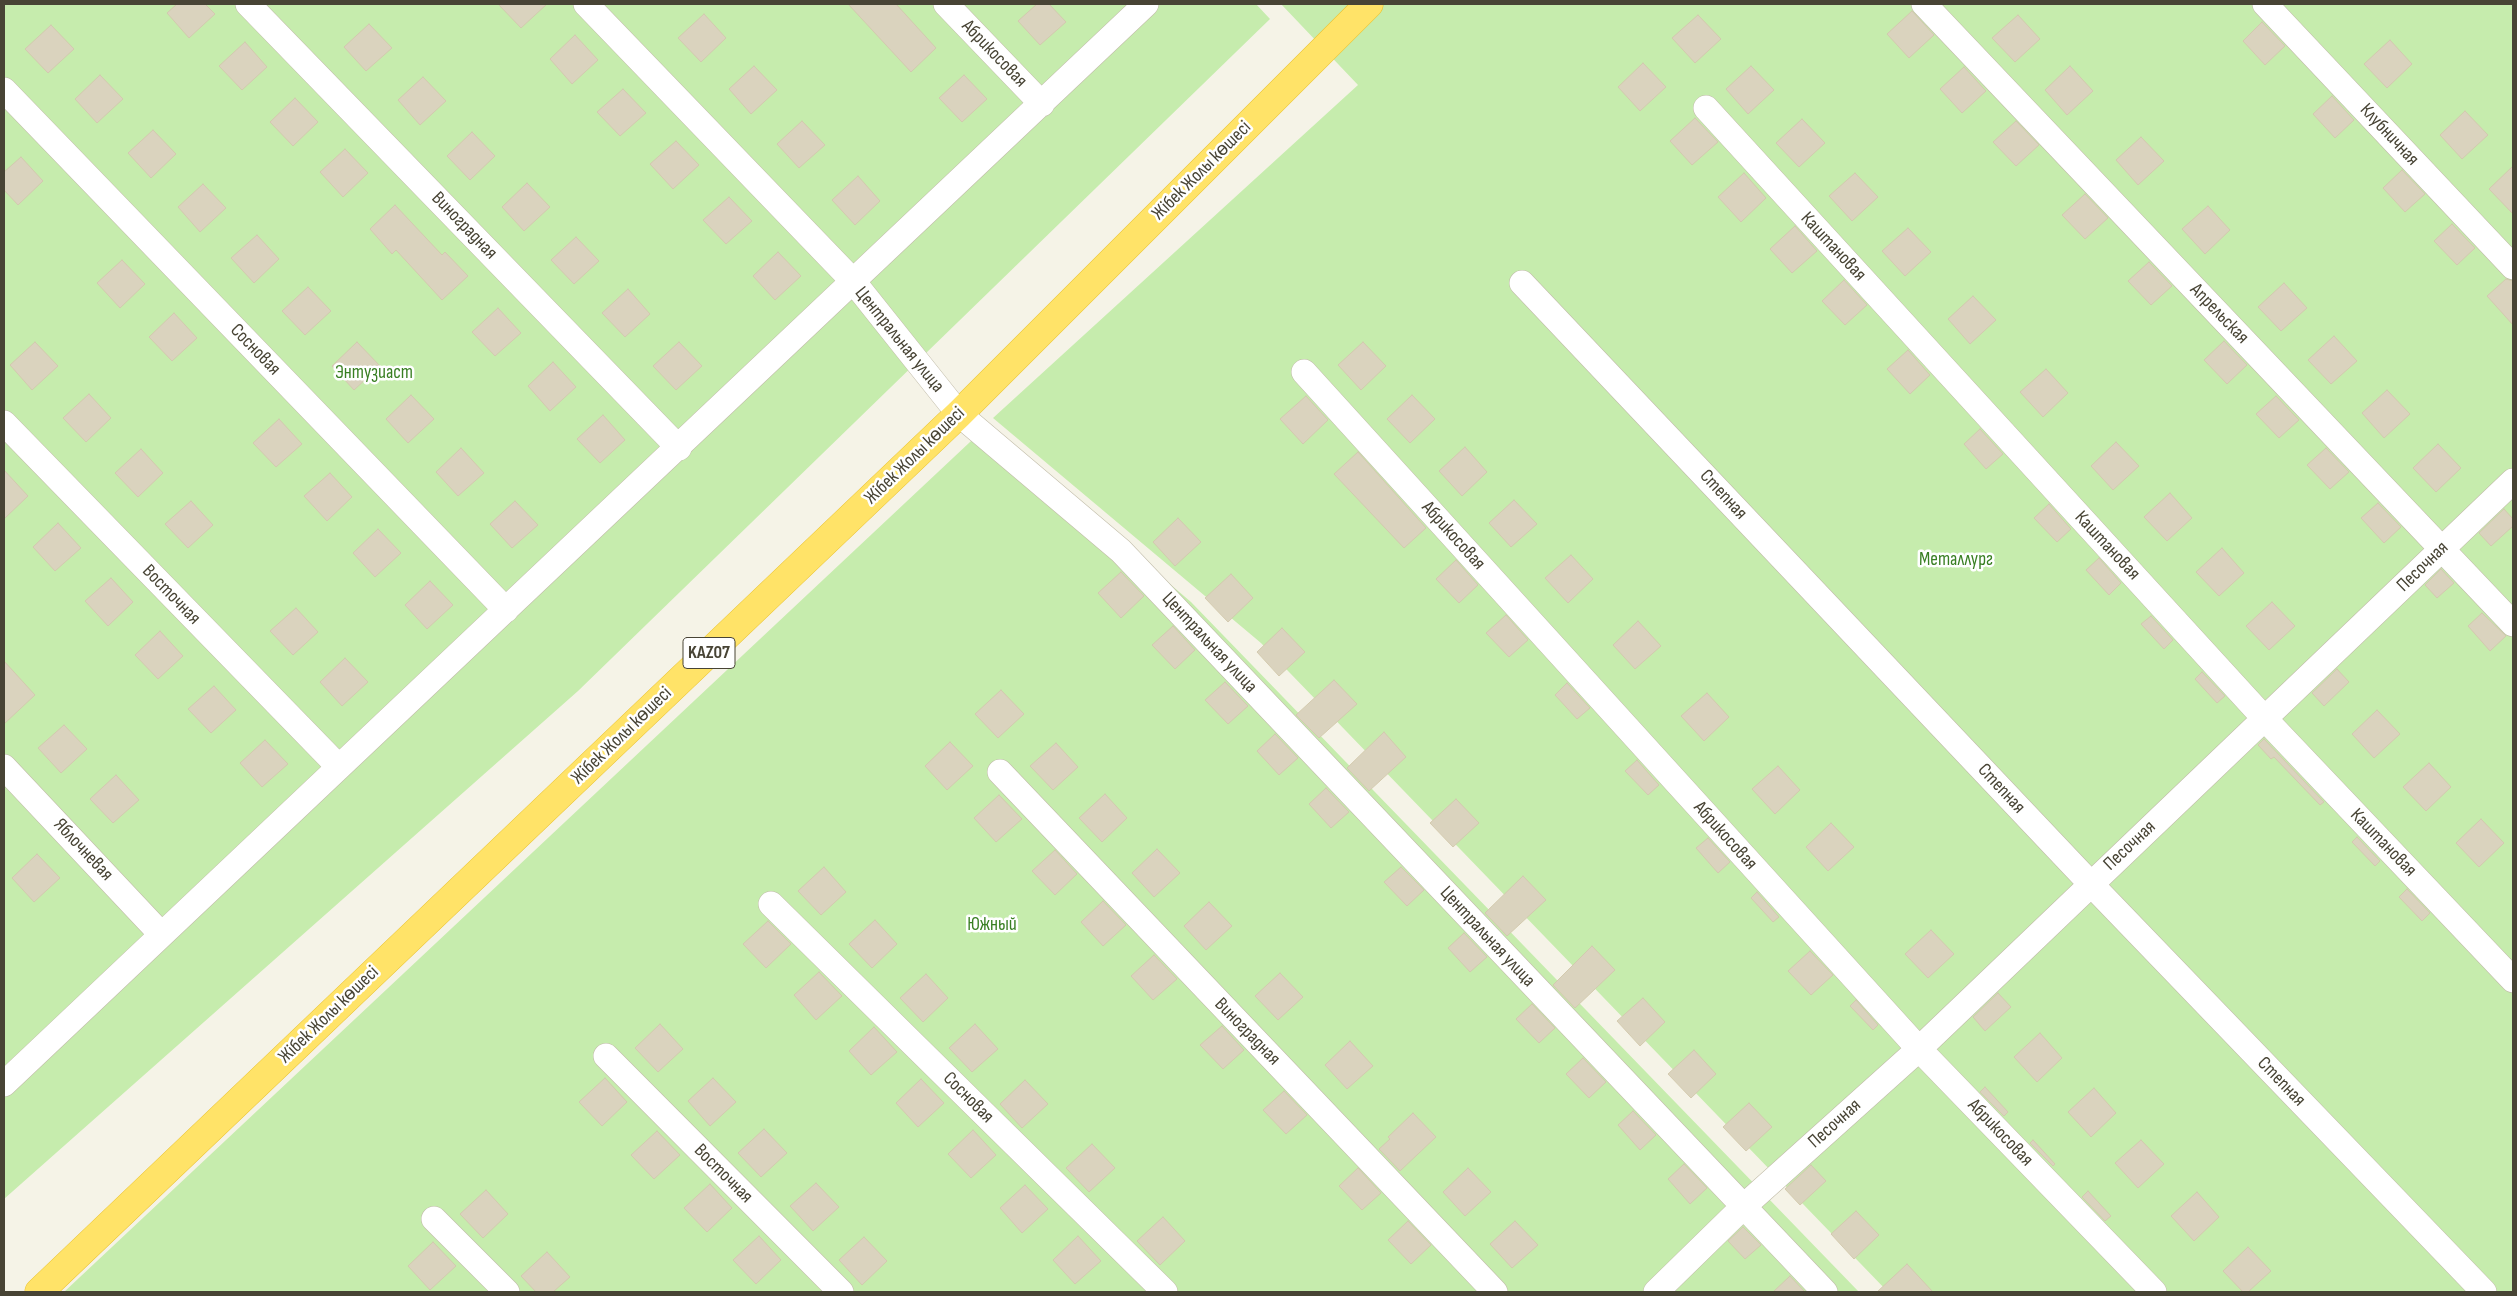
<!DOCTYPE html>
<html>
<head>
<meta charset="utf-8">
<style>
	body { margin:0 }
	#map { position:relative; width:2517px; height:1296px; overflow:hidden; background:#f5f3e7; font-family:"Sofia Sans Condensed",sans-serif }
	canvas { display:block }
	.frame { position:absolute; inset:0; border:5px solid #484435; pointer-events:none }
</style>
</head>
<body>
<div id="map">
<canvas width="2517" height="1296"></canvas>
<div class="frame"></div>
</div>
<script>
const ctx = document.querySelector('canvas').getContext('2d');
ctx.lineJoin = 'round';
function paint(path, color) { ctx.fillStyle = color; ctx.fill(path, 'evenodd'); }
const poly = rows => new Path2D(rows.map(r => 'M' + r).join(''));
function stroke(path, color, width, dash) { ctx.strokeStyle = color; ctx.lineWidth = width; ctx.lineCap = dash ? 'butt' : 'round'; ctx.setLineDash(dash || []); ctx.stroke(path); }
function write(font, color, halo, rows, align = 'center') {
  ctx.font = font + ' "Sofia Sans Condensed",sans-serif'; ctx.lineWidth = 5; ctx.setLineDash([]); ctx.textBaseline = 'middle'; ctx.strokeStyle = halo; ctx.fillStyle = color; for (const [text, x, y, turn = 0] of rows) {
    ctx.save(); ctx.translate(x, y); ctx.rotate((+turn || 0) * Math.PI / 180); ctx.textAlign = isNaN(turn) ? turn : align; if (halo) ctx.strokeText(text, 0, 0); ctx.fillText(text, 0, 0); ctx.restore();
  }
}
paint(poly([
	[4,4,1256,4,1270,19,578,691,4,1199],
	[1281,4,2513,4,2513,1292,1888,1292,1261,643,993,418,1358,85],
	[986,427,1191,602,1859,1292,64,1292]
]), '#c6ecad');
const building = poly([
	[177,4,205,4,215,14,189,38,167,13,177,4],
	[498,4,547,4,521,28,498,4],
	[848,4,896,4,936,48,911,72,848,4],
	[1037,4,1049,4,1066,22,1040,45,1018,21,1037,4],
	[1912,11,1934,35,1909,58,1887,34,1912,11],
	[704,14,726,38,701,62,678,38,704,14],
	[1698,15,1721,39,1695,63,1672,38,1698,15],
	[2018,15,2040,39,2015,62,1992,38,2018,15],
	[2262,22,2285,46,2265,65,2243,41,2262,22],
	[369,24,392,48,366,71,344,47,369,24],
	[51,25,74,49,48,73,25,49,51,25],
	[575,35,598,60,572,84,550,59,575,35],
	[2390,40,2412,64,2387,88,2364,64,2390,40],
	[245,42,267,67,242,90,219,66,245,42],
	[1643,63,1666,87,1640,111,1618,87,1643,63],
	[754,66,777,90,751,114,729,89,754,66],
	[1751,66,1774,90,1748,114,1726,89,1751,66],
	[2070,66,2093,91,2067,115,2045,90,2070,66],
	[1964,67,1986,91,1962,113,1940,89,1964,67],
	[100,75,123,99,97,123,75,99,100,75],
	[964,75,987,99,962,122,939,98,964,75],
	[423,77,446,101,420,125,398,100,423,77],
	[623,89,646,113,620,136,597,112,623,89],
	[2332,96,2354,120,2335,138,2313,114,2332,96],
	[295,98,318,122,293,146,270,122,295,98],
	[2465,111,2488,135,2462,159,2440,135,2465,111],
	[1695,118,1718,142,1692,165,1670,141,1695,118],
	[1802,119,1825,143,1799,167,1776,143,1802,119],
	[802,121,825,145,799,168,777,144,802,121],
	[2016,121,2039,145,2016,166,1993,142,2016,121],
	[153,130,176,154,151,178,128,153,153,130],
	[472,132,495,156,470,180,447,156,472,132],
	[2141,137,2164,161,2138,185,2116,160,2141,137],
	[676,141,699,165,673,189,650,164,676,141],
	[345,149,368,173,343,197,320,172,345,149],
	[21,157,43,181,18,205,4,190,4,172,21,157],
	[2513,166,2513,214,2489,189,2513,166],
	[2402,170,2425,194,2405,212,2383,188,2402,170],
	[1744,173,1766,198,1741,222,1718,197,1744,173],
	[1855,173,1878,197,1852,221,1829,196,1855,173],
	[858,176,880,201,855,225,832,200,858,176],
	[527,183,550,207,524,231,502,207,527,183],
	[203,184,226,208,200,232,178,207,203,184],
	[2085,194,2108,218,2085,239,2062,215,2085,194],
	[729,197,752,221,726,244,703,220,729,197],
	[395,205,442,255,445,252,468,276,442,300,396,250,392,254,370,229,395,205],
	[2208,206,2230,230,2205,254,2182,229,2208,206],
	[2452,224,2475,248,2457,265,2434,241,2452,224],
	[1795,226,1817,251,1792,273,1770,249,1795,226],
	[1908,228,1931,252,1905,276,1882,251,1908,228],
	[257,235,279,259,254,283,231,258,257,235],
	[576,237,599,261,574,284,551,260,576,237],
	[778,252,801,276,775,300,753,276,778,252],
	[122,260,145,284,120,308,97,283,122,260],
	[2149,262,2172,286,2151,305,2128,281,2149,262],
	[2506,279,2513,281,2513,325,2487,296,2506,279],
	[1844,280,1867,305,1845,325,1822,301,1844,280],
	[2284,283,2307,308,2281,331,2258,307,2284,283],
	[308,287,331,311,305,335,282,311,308,287],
	[628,289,650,314,625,337,602,313,628,289],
	[1973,296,1996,320,1970,344,1948,319,1973,296],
	[498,308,521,333,495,356,472,332,498,308],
	[174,313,197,338,172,361,149,337,174,313],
	[2334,336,2357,361,2331,384,2308,360,2334,336],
	[2224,341,2247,365,2227,384,2204,360,2224,341],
	[35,342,58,366,32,390,10,365,35,342],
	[357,342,380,366,354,390,332,366,357,342],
	[679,342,702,366,676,390,653,366,679,342],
	[1363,342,1386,366,1361,390,1338,365,1363,342],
	[1908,350,1930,375,1910,394,1887,369,1908,350],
	[553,362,576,387,550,411,528,386,553,362],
	[2046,369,2068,393,2043,417,2020,392,2046,369],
	[2387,390,2410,414,2384,438,2362,413,2387,390],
	[89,394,111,418,86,442,63,418,89,394],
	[411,395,434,419,408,443,386,419,411,395],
	[1412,395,1435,419,1410,443,1387,419,1412,395],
	[1306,396,1328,420,1303,444,1280,419,1306,396],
	[2276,396,2299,420,2279,438,2256,414,2276,396],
	[603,415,625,440,600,463,577,439,603,415],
	[279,419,302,444,276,467,253,443,279,419],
	[1980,429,2003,454,1986,469,1964,444,1980,429],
	[2116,442,2139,466,2113,490,2091,466,2116,442],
	[2438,444,2461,468,2436,492,2413,468,2438,444],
	[1465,447,1487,472,1462,496,1439,471,1465,447],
	[461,448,484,473,458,496,436,472,461,448],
	[2326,448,2349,472,2330,489,2307,465,2326,448],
	[141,449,163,473,138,497,115,473,141,449],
	[1358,452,1426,528,1404,548,1334,474,1358,452],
	[4,470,28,496,4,519,4,470],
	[330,473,352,497,327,521,304,496,330,473],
	[2170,493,2192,518,2167,541,2144,517,2170,493],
	[1514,500,1537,524,1511,547,1489,523,1514,500],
	[191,501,213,525,188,548,165,524,191,501],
	[515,501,538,525,512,548,490,524,515,501],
	[2378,503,2401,527,2384,543,2361,518,2378,503],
	[2049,504,2071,529,2057,542,2034,518,2049,504],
	[2504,509,2513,519,2513,526,2491,546,2479,533,2504,509],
	[1178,518,1201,542,1175,566,1153,542,1178,518],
	[58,523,81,548,55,571,33,547,58,523],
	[378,529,401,553,375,577,353,553,378,529],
	[2222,548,2244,573,2219,596,2196,572,2222,548],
	[1571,555,1593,579,1568,603,1545,578,1571,555],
	[2099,558,2121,583,2109,595,2086,570,2099,558],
	[1456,560,1478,585,1459,603,1436,579,1456,560],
	[2441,569,2454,583,2437,598,2425,585,2441,569],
	[1121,572,1144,596,1121,618,1098,593,1121,572],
	[1231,574,1253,598,1228,622,1205,598,1231,574],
	[111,578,133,602,108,626,85,601,111,578],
	[430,581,453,605,427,629,405,605,430,581],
	[2272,602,2295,626,2269,650,2246,626,2272,602],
	[296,608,318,632,293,655,270,631,296,608],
	[2482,613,2506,636,2490,651,2468,626,2482,613],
	[1506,615,1528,640,1509,657,1486,633,1506,615],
	[2151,616,2173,640,2164,649,2141,624,2151,616],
	[1638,621,1661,646,1635,669,1613,645,1638,621],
	[1173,626,1195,650,1175,669,1152,645,1173,626],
	[1282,628,1305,652,1279,676,1257,652,1282,628],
	[160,631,183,656,158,679,135,655,160,631],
	[345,658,368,682,342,706,320,682,345,658],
	[4,661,35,695,4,724,4,661],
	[2337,669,2349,682,2324,706,2312,693,2337,669],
	[2202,672,2225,696,2217,703,2195,679,2202,672],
	[1334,680,1357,704,1319,738,1296,715,1334,680],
	[1225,682,1248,706,1228,724,1205,700,1225,682],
	[1567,683,1590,708,1577,719,1555,695,1567,683],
	[214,686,236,710,211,733,188,709,214,686],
	[1001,690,1024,714,998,738,975,714,1001,690],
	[1707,693,1729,717,1704,741,1681,716,1707,693],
	[2377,710,2400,734,2374,758,2352,734,2377,710],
	[64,725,87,749,61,773,38,748,64,725],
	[1384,732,1406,757,1369,791,1347,768,1384,732],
	[1275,734,1298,758,1279,775,1257,751,1275,734],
	[2264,739,2324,802,2320,805,2274,757,2271,759,2258,745,2264,739],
	[265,740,288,764,262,787,240,763,265,740],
	[950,742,973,766,947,790,925,766,950,742],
	[1056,743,1078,767,1053,790,1030,766,1056,743],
	[1637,760,1659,785,1648,795,1625,771,1637,760],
	[2429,763,2451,787,2426,811,2403,787,2429,763],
	[1778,766,1800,790,1775,814,1752,789,1778,766],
	[116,775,139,800,113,823,90,799,116,775],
	[1326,788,1349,812,1331,828,1309,804,1326,788],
	[1105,794,1127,818,1102,842,1079,818,1105,794],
	[999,795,1022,819,996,842,974,818,999,795],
	[1456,799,1479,823,1453,847,1430,823,1456,799],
	[2481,819,2504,843,2479,867,2456,843,2481,819],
	[1831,823,1854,847,1828,871,1806,847,1831,823],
	[2357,837,2380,861,2375,866,2352,842,2357,837],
	[1708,838,1730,862,1718,873,1696,848,1708,838],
	[1157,849,1180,873,1154,897,1132,873,1157,849],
	[1055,850,1077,874,1055,895,1032,871,1055,850],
	[37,854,60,878,34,902,12,878,37,854],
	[824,867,846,892,821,915,798,891,824,867],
	[1401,867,1424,890,1407,906,1384,882,1401,867],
	[1523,876,1546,900,1507,936,1485,913,1523,876],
	[2407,889,2430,913,2422,921,2399,897,2407,889],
	[1757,892,1779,917,1773,922,1751,898,1757,892],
	[1103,901,1126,925,1103,946,1081,922,1103,901],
	[1209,902,1232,926,1206,950,1184,926,1209,902],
	[875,920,897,944,872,968,849,944,875,920],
	[768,921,791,944,766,968,743,944,768,921],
	[1931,930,1954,954,1928,978,1905,954,1931,930],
	[1464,933,1487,957,1470,972,1448,948,1464,933],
	[1592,946,1615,970,1575,1008,1553,985,1592,946],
	[1810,951,1833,975,1811,995,1788,971,1810,951],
	[1154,955,1177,979,1153,1000,1131,976,1154,955],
	[819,972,842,996,816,1020,794,995,819,972],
	[1280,973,1303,997,1278,1020,1255,996,1280,973],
	[926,974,948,998,923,1022,900,998,926,974],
	[1998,993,2011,1007,1985,1031,1973,1017,1998,993],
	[1643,998,1665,1022,1640,1046,1617,1021,1643,998],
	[1856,1000,1878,1025,1873,1030,1850,1006,1856,1000],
	[1532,1004,1555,1028,1539,1043,1516,1019,1532,1004],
	[660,1024,683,1049,658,1072,635,1048,660,1024],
	[975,1024,998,1049,972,1072,949,1048,975,1024],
	[1222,1026,1244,1050,1223,1069,1200,1045,1222,1026],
	[874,1027,897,1052,871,1075,849,1051,874,1027],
	[2040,1033,2062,1058,2037,1082,2014,1057,2040,1033],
	[1350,1041,1373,1066,1347,1089,1325,1065,1350,1041],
	[1694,1050,1716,1074,1691,1098,1668,1074,1694,1050],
	[1583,1058,1606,1082,1589,1098,1566,1074,1583,1058],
	[605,1078,627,1102,602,1126,579,1102,605,1078],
	[713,1078,736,1102,710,1126,688,1101,713,1078],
	[921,1079,944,1103,918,1127,896,1103,921,1079],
	[1025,1080,1048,1104,1022,1128,1000,1104,1025,1080],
	[1985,1087,2008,1112,2004,1116,1980,1092,1985,1087],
	[2094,1088,2116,1113,2091,1137,2068,1112,2094,1088],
	[1284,1091,1307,1115,1286,1134,1263,1110,1284,1091],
	[1749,1103,1772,1127,1746,1151,1723,1127,1749,1103],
	[1633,1111,1656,1135,1640,1150,1618,1125,1633,1111],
	[1413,1113,1436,1137,1400,1171,1379,1149,1390,1139,1388,1137,1413,1113],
	[764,1129,787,1153,761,1177,738,1153,764,1129],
	[973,1130,996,1155,971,1178,948,1154,973,1130],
	[657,1131,680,1155,654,1179,631,1155,657,1131],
	[2033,1140,2055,1164,2053,1166,2030,1143,2033,1140],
	[2141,1140,2164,1164,2138,1188,2115,1163,2141,1140],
	[1092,1144,1115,1168,1089,1192,1066,1168,1092,1144],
	[1684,1164,1707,1188,1690,1204,1668,1179,1684,1164],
	[1811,1165,1826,1181,1800,1205,1785,1189,1811,1165],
	[1358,1168,1381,1193,1362,1210,1339,1186,1358,1168],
	[1468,1168,1491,1192,1465,1216,1443,1192,1468,1168],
	[816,1183,839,1207,813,1231,790,1206,816,1183],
	[710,1184,732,1208,707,1232,684,1208,710,1184],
	[1025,1185,1048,1209,1022,1233,1000,1208,1025,1185],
	[486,1190,508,1214,483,1238,460,1214,486,1190],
	[2088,1191,2111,1216,2105,1221,2082,1197,2088,1191],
	[2197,1192,2219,1217,2194,1241,2171,1216,2197,1192],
	[1856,1211,1879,1235,1854,1259,1831,1234,1856,1211],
	[1163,1217,1185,1241,1160,1265,1137,1241,1163,1217],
	[1408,1221,1431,1245,1411,1264,1388,1240,1408,1221],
	[1515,1221,1538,1245,1512,1268,1490,1244,1515,1221],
	[1743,1227,1761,1245,1745,1259,1728,1241,1743,1227],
	[759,1236,781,1260,756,1284,733,1260,759,1236],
	[1078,1236,1101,1261,1075,1284,1053,1260,1078,1236],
	[864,1237,887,1261,862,1285,839,1260,864,1237],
	[433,1242,456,1266,430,1290,408,1266,433,1242],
	[2248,1247,2271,1271,2248,1292,2243,1292,2223,1271,2248,1247],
	[547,1252,570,1277,553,1292,536,1292,521,1276,547,1252],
	[1907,1264,1933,1292,1877,1292,1907,1264],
	[1790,1276,1805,1292,1773,1292,1790,1276]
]);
paint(building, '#dad3be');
stroke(building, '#d3caae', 1);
const minor = poly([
	[248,4,679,448],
	[586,4,853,281,959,414,1121,551,1825,1292],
	[946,4,1042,104],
	[1924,4,2513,624],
	[2265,4,2513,267],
	[4,90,506,610],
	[1706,108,2265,719,2513,980],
	[1522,283,2090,883,2484,1292],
	[1304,372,1919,1049,2154,1292],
	[4,423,339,767],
	[4,767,161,934],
	[1000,772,1495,1292],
	[771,904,1165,1292],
	[606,1056,841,1292],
	[4,1084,1146,4],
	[434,1219,507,1292],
	[1656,1292,1743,1207,1919,1049,2513,481]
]);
const highway = poly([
	[39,1292,959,414,1369,4]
]);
stroke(minor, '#c1bca9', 26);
stroke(highway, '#e9c02c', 29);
stroke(minor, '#fff', 25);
stroke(highway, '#ffe368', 28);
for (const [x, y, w] of [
	[709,653,52]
]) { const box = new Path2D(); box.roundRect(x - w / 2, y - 15.5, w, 31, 4); ctx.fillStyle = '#fff'; ctx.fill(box); stroke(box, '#484435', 1); }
write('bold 18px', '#484435', null, [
	["KAZ07",709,653]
]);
write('19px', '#484435', '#fff', [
	["Абрикосовая",994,54,46],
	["Клубничная",2389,135,47],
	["Жібек Жолы көшесі",1202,171,-45],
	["Виноградная",464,226,46],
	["Каштановая",1833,247,47],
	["Апрельская",2219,314,46],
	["Центральная улица",899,340,51],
	["Сосновая",255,350,46],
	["Жібек Жолы көшесі",915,456,-44],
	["Степная",1723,495,47],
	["Абрикосовая",1453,536,48],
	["Каштановая",2107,546,47],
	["Песочная",2423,567,-44],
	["Восточная",171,595,46],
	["Центральная улица",1209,643,47],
	["Жібек Жолы көшесі",622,736,-44],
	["Степная",2001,789,47],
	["Абрикосовая",1725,836,48],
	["Каштановая",2383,843,46],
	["Песочная",2130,846,-43],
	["Яблочневая",83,850,47],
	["Центральная улица",1487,937,47],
	["Жібек Жолы көшесі",329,1015,-44],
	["Виноградная",1247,1032,46],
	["Степная",2281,1082,46],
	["Сосновая",968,1098,45],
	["Песочная",1835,1124,-42],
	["Абрикосовая",2000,1133,46],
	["Восточная",723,1174,45]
]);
write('19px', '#397f23', '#fff', [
	["Энтузиаст",374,373],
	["Металлург",1956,560],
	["Южный",992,925]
]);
</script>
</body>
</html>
